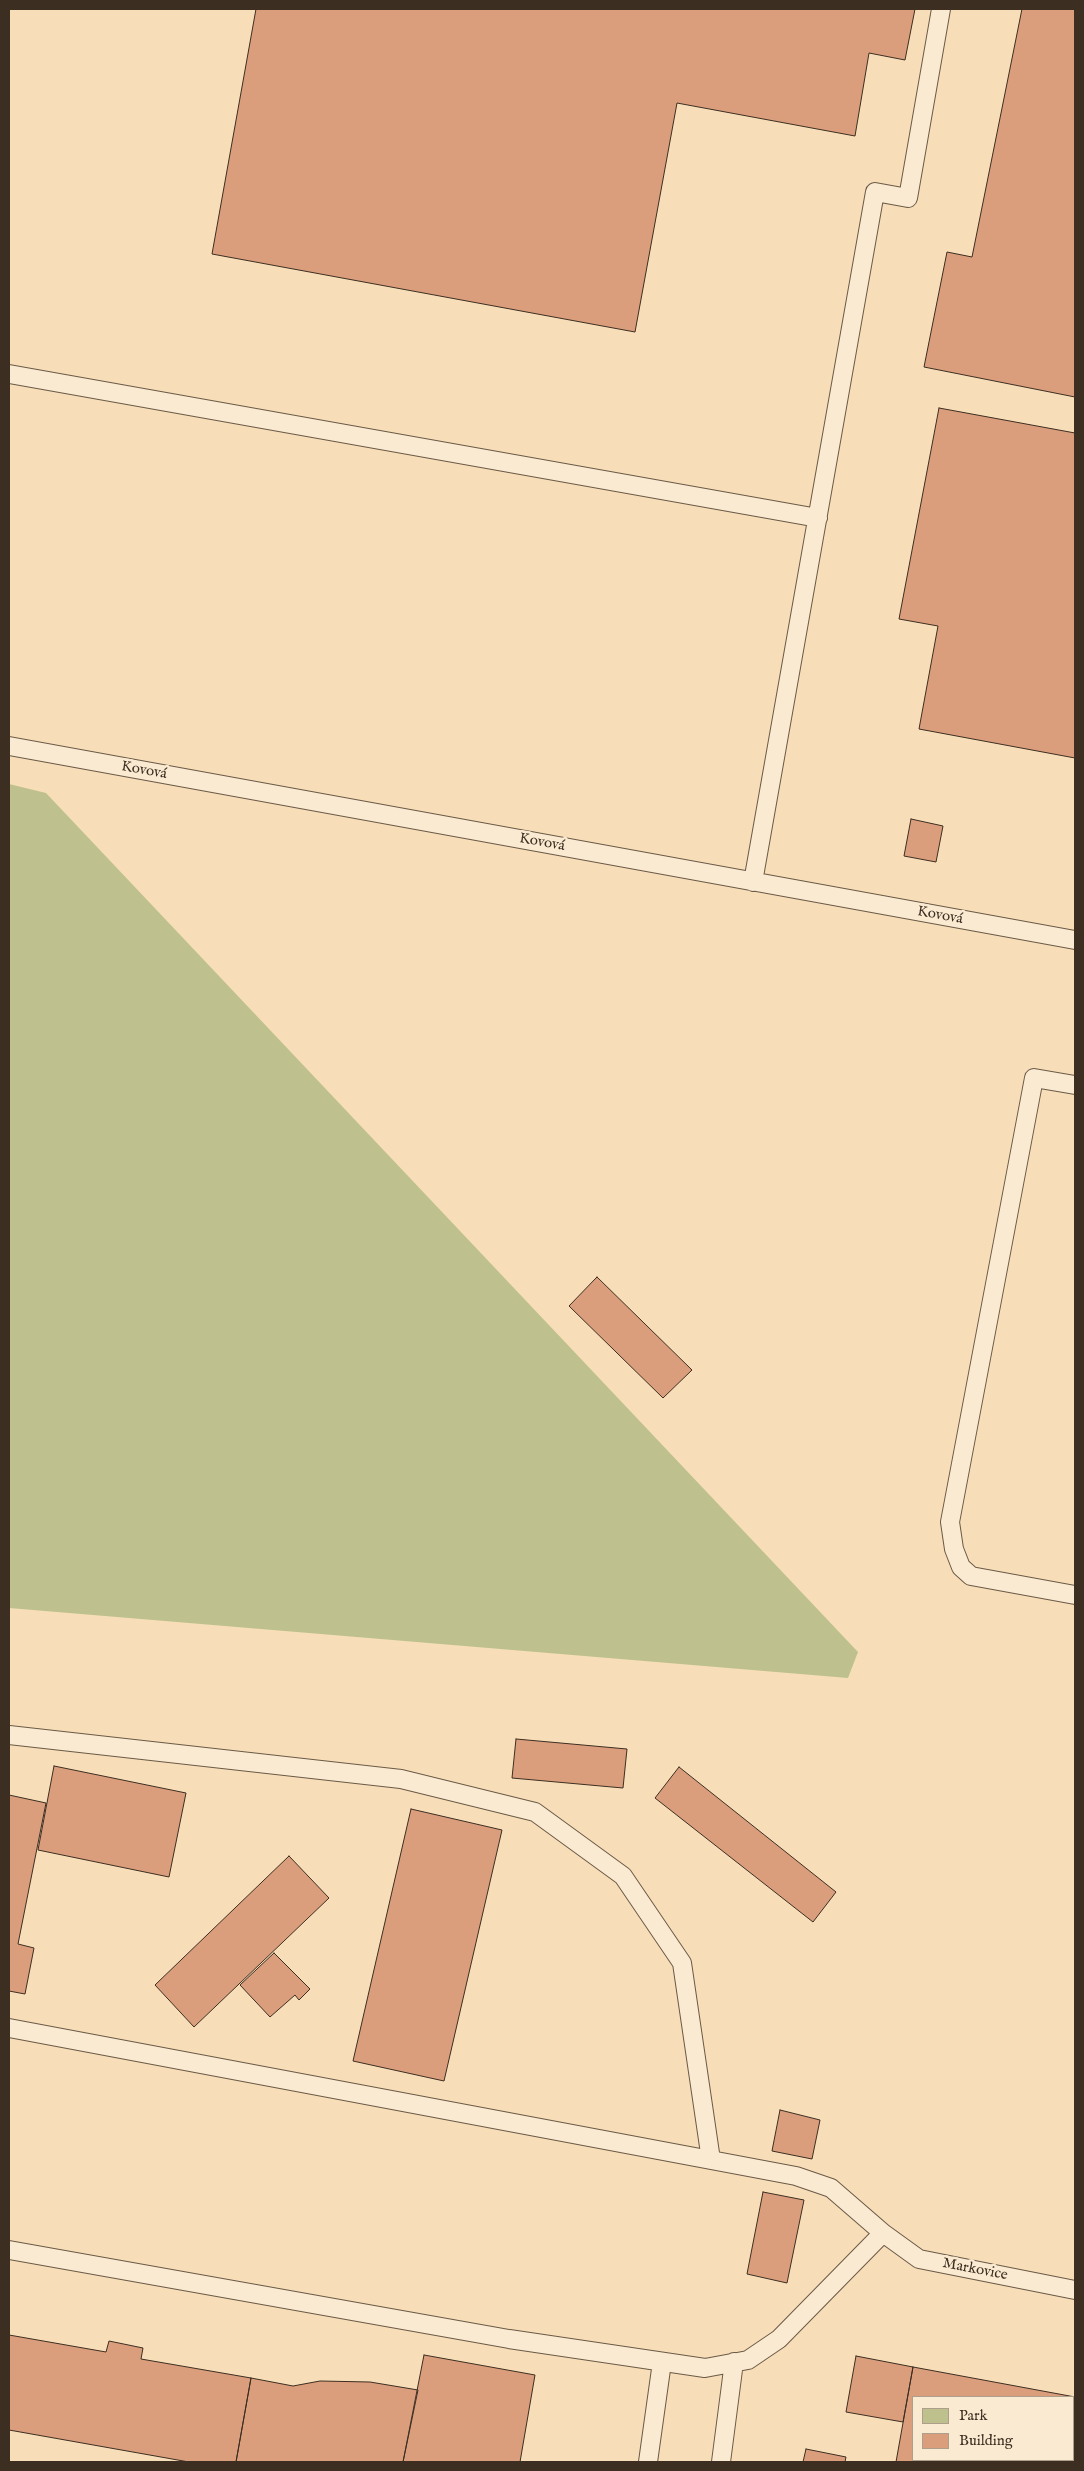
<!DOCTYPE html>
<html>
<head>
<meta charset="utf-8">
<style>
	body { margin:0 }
	#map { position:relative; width:1084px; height:2471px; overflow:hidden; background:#f8deb8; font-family:"IM FELL English",serif }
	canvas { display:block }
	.frame { position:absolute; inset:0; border:10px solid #3c2e21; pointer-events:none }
	.legend { position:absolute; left:912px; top:2396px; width:162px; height:65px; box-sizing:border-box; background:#faead1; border:1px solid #ae9f8b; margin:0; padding:6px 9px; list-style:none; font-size:15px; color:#3c2e21 }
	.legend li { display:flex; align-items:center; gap:10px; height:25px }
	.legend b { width:25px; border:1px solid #ae9f8b }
</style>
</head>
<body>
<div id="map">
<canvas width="1084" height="2471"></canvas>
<div class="frame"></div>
<ul class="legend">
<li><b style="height:14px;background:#bec18e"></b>Park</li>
<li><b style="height:14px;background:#db9e7d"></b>Building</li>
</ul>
</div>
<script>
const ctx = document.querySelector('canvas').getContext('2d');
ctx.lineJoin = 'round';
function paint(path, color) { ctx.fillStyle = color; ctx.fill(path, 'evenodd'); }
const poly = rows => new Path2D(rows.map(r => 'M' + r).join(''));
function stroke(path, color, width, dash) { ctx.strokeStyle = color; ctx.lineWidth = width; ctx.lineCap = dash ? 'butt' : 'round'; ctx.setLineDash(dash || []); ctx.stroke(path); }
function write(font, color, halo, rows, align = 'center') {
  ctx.font = font + ' "IM FELL English",serif'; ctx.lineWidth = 5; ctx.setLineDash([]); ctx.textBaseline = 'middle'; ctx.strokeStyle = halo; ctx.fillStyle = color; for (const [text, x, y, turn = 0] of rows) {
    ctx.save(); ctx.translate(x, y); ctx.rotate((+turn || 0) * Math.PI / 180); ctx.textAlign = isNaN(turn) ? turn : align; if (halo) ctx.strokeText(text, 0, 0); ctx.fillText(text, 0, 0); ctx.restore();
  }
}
paint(poly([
	[9,784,46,793,858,1652,848,1678,9,1608]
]), '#bec18e');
const building = poly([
	[256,9,915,9,905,60,869,53,855,136,677,103,635,332,212,254,256,9],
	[1022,9,1075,9,1075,397,924,367,947,252,972,257,1022,9],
	[939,408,1075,433,1075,758,919,729,938,626,899,619,939,408],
	[911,819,943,826,936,862,904,856,911,819],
	[597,1277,692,1370,663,1398,569,1306,597,1277],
	[516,1739,627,1749,623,1788,512,1778,516,1739],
	[54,1766,186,1793,169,1877,38,1850,54,1766],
	[679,1767,836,1892,813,1922,655,1798,679,1767],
	[9,1795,46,1803,18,1944,34,1948,25,1994,9,1991,9,1795],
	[411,1809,502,1830,444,2081,353,2061,411,1809],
	[289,1856,329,1898,194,2027,155,1985,289,1856],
	[274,1953,310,1989,299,2000,295,1995,270,2017,240,1985,274,1953],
	[780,2110,820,2120,812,2159,772,2151,780,2110],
	[763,2192,804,2200,787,2283,747,2274,763,2192],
	[9,2335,106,2352,109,2341,143,2348,141,2359,251,2378,236,2462,189,2462,9,2430,9,2335],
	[424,2355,535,2375,520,2462,403,2462,424,2355],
	[856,2356,913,2367,903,2422,846,2412,856,2356],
	[913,2367,1075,2397,1075,2462,896,2462,913,2367],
	[913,2397,1073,2397,1073,2460,913,2460,913,2397],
	[251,2378,293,2386,320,2381,370,2382,418,2390,403,2462,236,2462,251,2378],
	[806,2449,846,2457,845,2462,803,2462,806,2449]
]);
paint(building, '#db9e7d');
stroke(building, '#3c2e21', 1);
const service = poly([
	[9,374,818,518],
	[9,746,1075,940],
	[753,882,875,192,908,198,941,9],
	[1075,1085,1034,1078,950,1522,954,1549,961,1567,971,1576,1075,1595],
	[9,1735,401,1779,535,1812,623,1876,682,1963,711,2160],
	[9,2028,796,2176,831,2188,883,2233,919,2259,1075,2290],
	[9,2250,509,2339,705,2368,748,2360,779,2339,883,2233],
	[648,2462,662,2362],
	[721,2462,734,2362]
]);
stroke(service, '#6b5a47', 20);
stroke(service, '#faead1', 18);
write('15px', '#3c2e21', '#faead1', [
	["Kovová",144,771,10],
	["Kovová",542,843,10],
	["Kovová",940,916,10],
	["Markovice",975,2270,11]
]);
</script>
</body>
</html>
